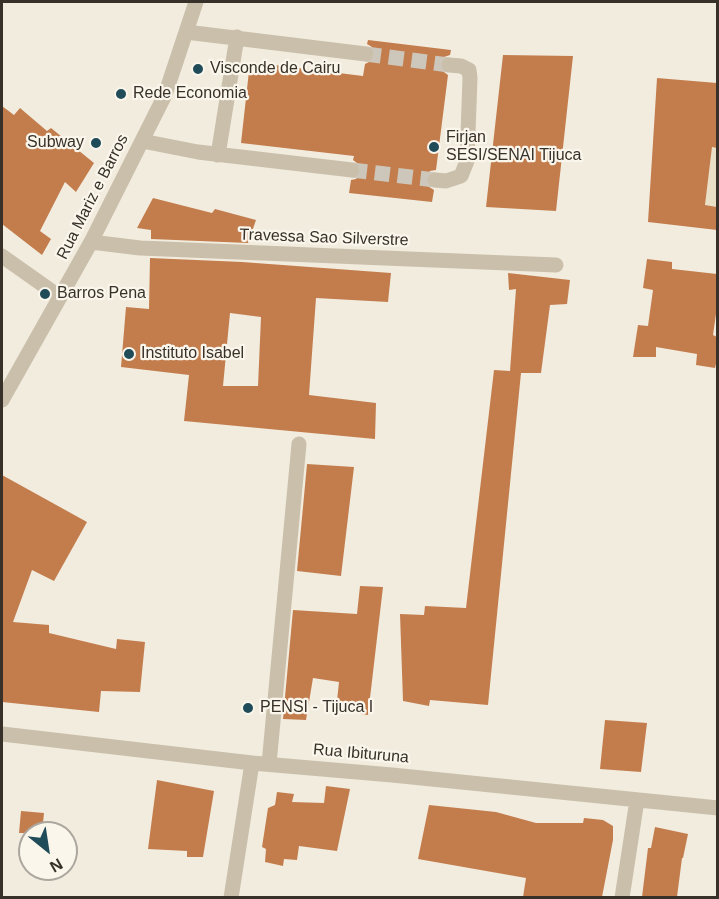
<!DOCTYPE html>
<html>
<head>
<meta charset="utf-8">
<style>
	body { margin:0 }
	#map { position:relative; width:719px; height:899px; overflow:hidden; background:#f2ecdf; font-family:Helvetica,sans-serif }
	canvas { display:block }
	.frame { position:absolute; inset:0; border:3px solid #38312a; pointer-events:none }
	.north { position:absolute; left:18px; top:821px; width:60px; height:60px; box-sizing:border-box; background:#faf6ec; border:2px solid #aca79e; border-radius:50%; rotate:150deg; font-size:16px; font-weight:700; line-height:24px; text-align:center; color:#38312a }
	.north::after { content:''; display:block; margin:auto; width:21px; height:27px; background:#204c59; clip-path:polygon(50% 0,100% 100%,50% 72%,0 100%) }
</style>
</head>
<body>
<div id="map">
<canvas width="719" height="899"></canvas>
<div class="frame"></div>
<div class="north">N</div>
</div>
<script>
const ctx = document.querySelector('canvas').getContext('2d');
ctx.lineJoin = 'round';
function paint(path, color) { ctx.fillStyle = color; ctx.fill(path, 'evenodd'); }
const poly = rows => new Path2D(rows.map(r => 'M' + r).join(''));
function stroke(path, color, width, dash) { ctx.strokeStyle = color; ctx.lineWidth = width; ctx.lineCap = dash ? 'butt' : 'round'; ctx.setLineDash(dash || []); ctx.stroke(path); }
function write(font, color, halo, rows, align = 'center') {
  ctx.font = font + ' Helvetica,sans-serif'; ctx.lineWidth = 4.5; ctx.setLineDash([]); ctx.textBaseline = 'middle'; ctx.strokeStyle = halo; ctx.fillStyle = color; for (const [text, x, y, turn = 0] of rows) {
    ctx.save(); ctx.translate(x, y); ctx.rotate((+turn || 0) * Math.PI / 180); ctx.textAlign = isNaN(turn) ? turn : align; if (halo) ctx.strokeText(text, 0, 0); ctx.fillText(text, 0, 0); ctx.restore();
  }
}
paint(poly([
	[712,147,717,148,717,207,705,205]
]), '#eae0c7');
paint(poly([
	[368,40,451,50,450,55,444,57,439,64,441,70,448,75,436,170,430,171,425,179,426,185,434,190,432,202,349,193,351,180,356,179,362,172,361,166,353,160,354,156,241,143,250,62,363,76,365,64,373,60,376,55,372,47,367,44],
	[503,55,573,56,556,211,486,207],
	[657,78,717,83,717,148,712,147,705,205,717,207,717,230,648,222],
	[2,106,14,115,20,108,47,131,51,128,94,163,76,192,65,182,40,231,51,239,42,255,2,224],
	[153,198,212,213,215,209,256,220,248,243,151,239,151,230,137,228],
	[150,258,242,262,391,273,388,302,316,298,309,395,376,403,375,439,184,421,189,375,121,367,126,307,149,309],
	[230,313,261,317,258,386,223,386],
	[647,259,672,262,672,269,717,274,717,307,713,335,717,337,717,360,715,368,696,365,697,354,656,347,656,357,633,357,638,325,648,326,653,290,643,288],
	[508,273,570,280,567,304,550,305,541,373,521,373,488,705,430,700,429,706,403,701,400,614,424,615,425,606,466,608,494,370,510,371,516,289,509,290],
	[307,464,354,467,341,576,297,571],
	[2,475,87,522,54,581,32,570,13,622,49,625,49,633,116,649,117,639,145,642,140,692,101,691,99,712,2,702],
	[360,586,383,587,368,715,336,710,339,682,313,678,306,720,283,719,293,610,357,614],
	[605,720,647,723,641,772,600,769],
	[157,780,214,791,203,857,187,857,187,851,148,849],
	[326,786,350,789,337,851,299,846,297,860,284,859,283,866,265,862,266,849,262,847,268,808,275,805,277,792,294,794,292,802,324,803],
	[429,805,496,812,536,823,583,823,584,818,603,820,613,826,613,840,602,897,523,897,526,878,418,859],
	[21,811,44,813,42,833,19,833],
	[655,827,688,834,683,858,682,858,677,897,642,897,648,848,651,848]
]), '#c37d4d');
stroke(poly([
	[366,54,449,65],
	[352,170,435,180]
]), '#cdc7bb', 15, [15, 8]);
stroke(poly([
	[186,32,366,54],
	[142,141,198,152,352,170],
	[218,155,237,37],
	[435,180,446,181,461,176,467,161,470,78,469,70,461,66,449,65],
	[91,242,140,248,556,265],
	[2,256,60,297],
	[2,400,91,242,165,95,196,2],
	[2,734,252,763,392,775,718,808],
	[269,764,299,444],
	[231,898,252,763],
	[622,898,637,800]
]), '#cabfab', 15);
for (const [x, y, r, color] of [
	[198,69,6,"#204c59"],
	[121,94,6,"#204c59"],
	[96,143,6,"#204c59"],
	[434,147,6,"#204c59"],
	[45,294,6,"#204c59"],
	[129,354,6,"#204c59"],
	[248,708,6,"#204c59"]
]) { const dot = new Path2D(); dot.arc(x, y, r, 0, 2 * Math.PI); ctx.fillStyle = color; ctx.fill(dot); stroke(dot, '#faf6ec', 2); }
write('16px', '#38312a', '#faf6ec', [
	["Visconde de Cairu",210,69],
	["Rede Economia",133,94],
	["Firjan",446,138],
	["SESI/SENAI Tijuca",446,156],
	["Subway",84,143,"right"],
	["Barros Pena",57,294],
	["Instituto Isabel",141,354],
	["PENSI - Tijuca I",260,708]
], 'left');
write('16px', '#38312a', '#faf6ec', [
	["Rua Mariz e Barros",93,197,-63],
	["Travessa Sao Silverstre",324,238,2],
	["Rua Ibituruna",361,754,5]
]);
</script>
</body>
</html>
